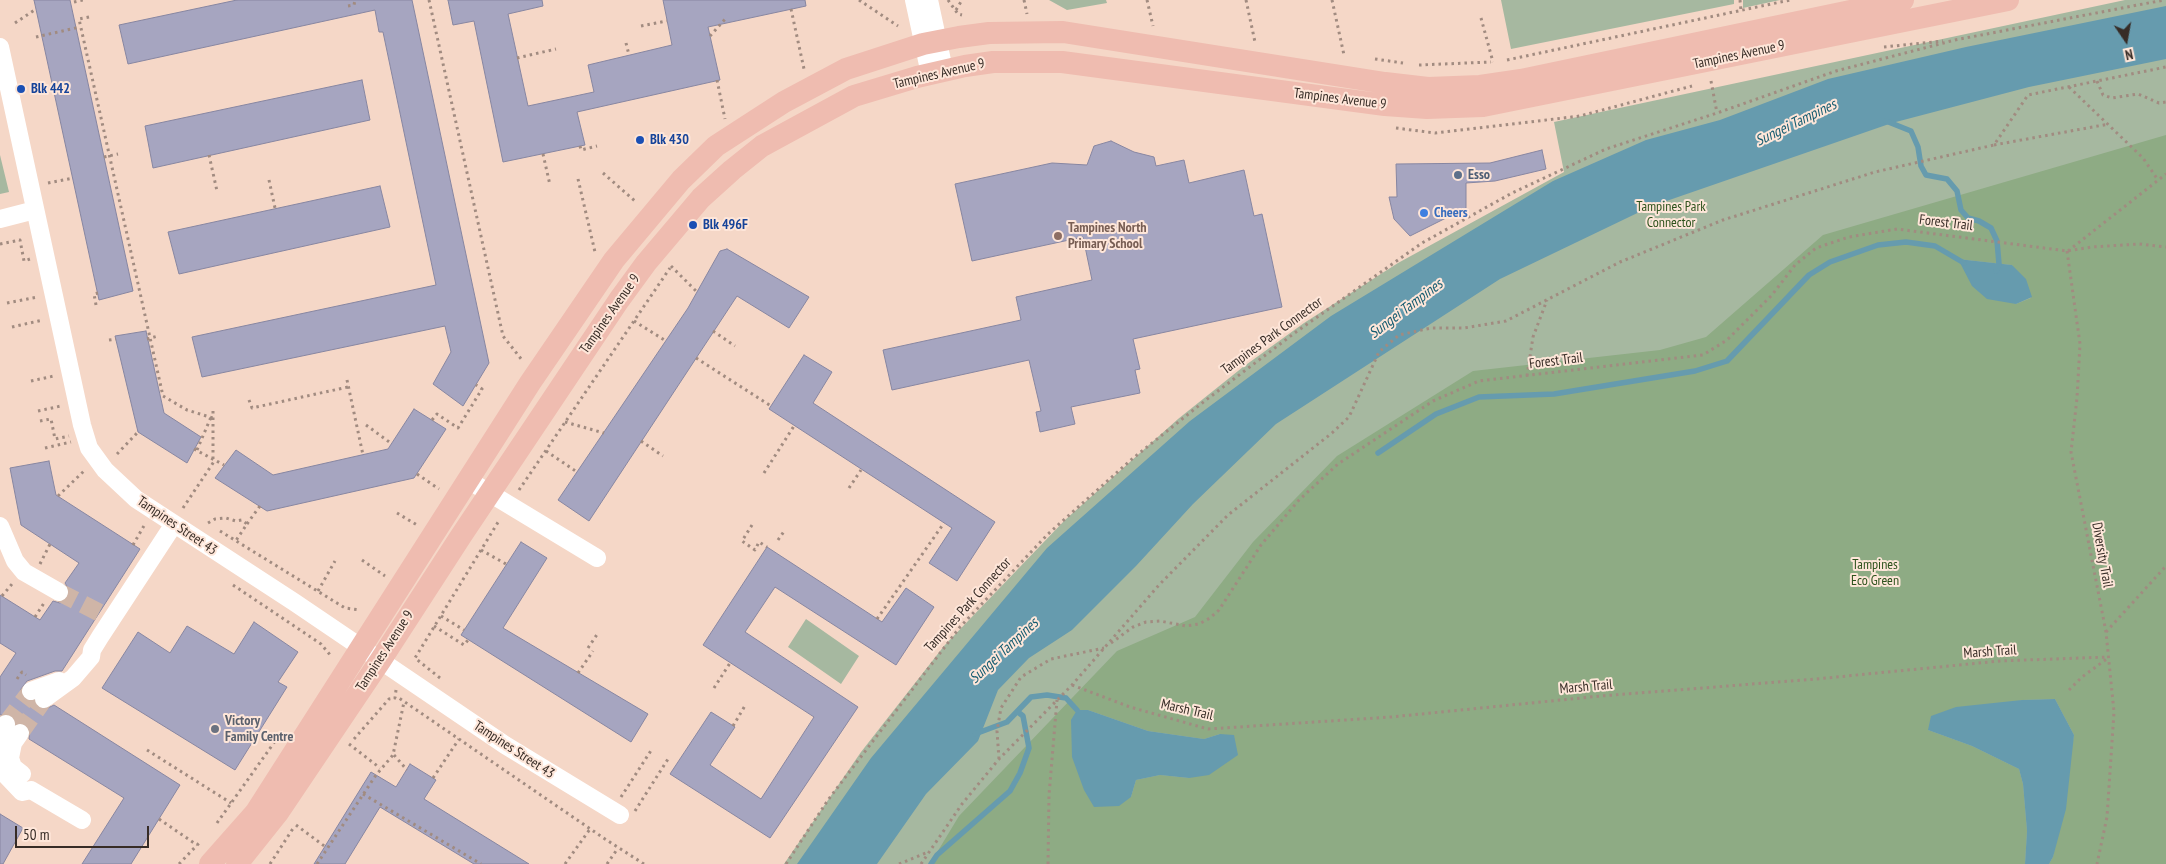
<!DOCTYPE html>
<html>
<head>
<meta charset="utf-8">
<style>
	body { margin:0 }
	#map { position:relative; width:2166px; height:864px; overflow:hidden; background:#f5d7c7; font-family:"PT Sans Narrow",sans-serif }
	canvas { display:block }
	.north { position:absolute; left:2101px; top:15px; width:50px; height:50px; -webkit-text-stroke:4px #fee6d9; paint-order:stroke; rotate:168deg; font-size:14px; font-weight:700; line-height:20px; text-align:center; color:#372c26 }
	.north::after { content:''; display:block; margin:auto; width:18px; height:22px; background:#372c26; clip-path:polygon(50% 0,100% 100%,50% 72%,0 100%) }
	.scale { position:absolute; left:15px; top:826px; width:134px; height:22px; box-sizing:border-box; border:2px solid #372c26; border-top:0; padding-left:6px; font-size:15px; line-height:18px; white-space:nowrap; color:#372c26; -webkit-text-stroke:4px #fee6d9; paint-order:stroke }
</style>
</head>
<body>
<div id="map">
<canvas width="2166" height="864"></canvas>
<div class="north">N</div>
<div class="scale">50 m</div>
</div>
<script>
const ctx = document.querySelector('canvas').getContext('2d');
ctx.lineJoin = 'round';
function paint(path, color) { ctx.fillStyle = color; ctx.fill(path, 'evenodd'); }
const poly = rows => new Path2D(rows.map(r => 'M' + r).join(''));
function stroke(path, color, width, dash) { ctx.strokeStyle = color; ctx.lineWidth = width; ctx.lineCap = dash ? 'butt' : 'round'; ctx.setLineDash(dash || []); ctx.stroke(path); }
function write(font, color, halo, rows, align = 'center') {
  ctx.font = font + ' "PT Sans Narrow",sans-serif'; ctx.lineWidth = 4; ctx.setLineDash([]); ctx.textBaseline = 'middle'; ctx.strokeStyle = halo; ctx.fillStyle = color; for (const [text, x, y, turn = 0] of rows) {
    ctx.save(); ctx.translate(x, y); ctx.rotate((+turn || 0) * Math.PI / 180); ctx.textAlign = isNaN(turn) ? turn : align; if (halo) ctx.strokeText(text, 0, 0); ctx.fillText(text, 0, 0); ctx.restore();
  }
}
paint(poly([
	[1049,0,1106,0,1107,3,1067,10],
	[1501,0,1734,0,1734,4,1511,49],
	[1743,0,1780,0,1743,8],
	[2125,0,2166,0,2166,864,784,864,861,752,944,646,1065,520,1178,419,1243,367,1304,323,1398,263,1564,172,1554,122],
	[0,155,9,192,0,194],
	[806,619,859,656,841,684,788,647]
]), '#a6b8a0');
paint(poly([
	[2166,135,2166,864,2049,864,2053,857,2074,735,2055,699,2022,700,1928,730,1972,746,2019,769,2023,784,2027,831,2025,864,930,864,959,816,1117,651,1195,617,1253,542,1337,456,1473,371,1660,350,1706,337,1823,235],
	[1958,259,2012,265,2031,298,2016,304],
	[1088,710,1148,731,1204,739,1220,734,1189,778,1160,775,1136,780,1131,797]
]), '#8eab84');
paint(poly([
	[2166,6,2166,59,2029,87,1892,123,1652,206,1500,279,1276,424,1193,504,1136,566,1072,630,1029,658,998,690,978,741,926,794,877,864,797,864,871,758,1047,548,1190,421,1331,316,1553,181,1646,140,1720,120,1828,79,1966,47],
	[1958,259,2012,265,2026,279,2032,297,2016,304,1987,299,1972,286],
	[2055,699,2074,735,2066,809,2053,857,2049,864,2025,864,2027,831,2023,784,2019,769,1972,746,1928,730,1931,716,1956,707,2022,700],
	[1077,710,1088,710,1148,731,1204,739,1220,734,1234,735,1238,755,1209,775,1189,778,1160,775,1136,780,1131,797,1119,806,1094,807,1084,790,1072,757,1071,720]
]), '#669bae');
stroke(poly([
	[1886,121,1911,131,1918,147,1921,166,1926,175,1947,179,1957,191,1961,210,1968,218,1979,221,1991,228,1997,241,1999,264,1996,271],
	[1378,453,1436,414,1479,397,1554,394,1695,371,1727,361,1809,275,1830,262,1878,245,1906,242,1935,246,1964,263],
	[975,734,1007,722,1031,697,1047,695,1066,698,1077,710],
	[931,864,937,855,1010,791,1020,773,1029,748,1023,716,1018,712]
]), '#669bae', 5.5);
const building = poly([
	[34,0,70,0,133,291,99,300,34,0],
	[237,0,412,0,489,363,463,406,433,384,451,352,445,326,202,377,192,337,436,285,383,32,379,32,375,10,128,64,119,25,237,0],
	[448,0,542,0,543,6,508,14,528,106,594,92,588,65,672,45,663,0,805,0,806,6,708,27,720,80,577,112,585,145,503,162,474,21,453,25,448,0],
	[362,80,370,120,153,168,145,126,362,80],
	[1111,141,1134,152,1154,157,1156,166,1184,160,1189,183,1244,170,1254,216,1262,214,1282,307,1133,339,1140,369,1135,370,1140,393,1071,407,1075,424,1040,432,1036,412,1041,411,1029,360,892,390,883,350,1021,320,1016,297,1092,280,1083,237,972,261,955,184,1052,163,1087,165,1094,146,1111,141],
	[1542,150,1546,169,1495,181,1466,183,1466,208,1410,236,1394,219,1389,197,1397,197,1396,164,1490,163,1542,150],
	[380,186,390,227,179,274,168,232,380,186],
	[727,249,809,297,789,328,737,296,589,521,558,500,688,308,720,251,727,249],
	[146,331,164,413,201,437,187,463,138,432,115,336,146,331],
	[804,355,832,372,813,403,995,522,957,581,929,563,952,528,769,409,804,355],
	[414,409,446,429,414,478,267,511,215,478,236,450,273,475,388,449,414,409],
	[49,461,56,495,140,549,62,671,55,671,27,681,21,689,21,694,25,699,34,701,40,709,46,709,54,705,180,785,131,864,82,864,124,798,29,739,30,729,26,724,16,723,14,718,9,714,0,715,0,677,16,653,0,643,0,595,40,620,53,601,60,603,68,598,70,591,65,583,79,563,21,525,10,468,49,461],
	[521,542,547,558,503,628,648,714,631,742,461,635,521,542],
	[767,547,882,622,906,588,934,607,896,665,775,587,745,632,858,707,770,838,670,774,711,712,735,727,710,765,761,799,814,717,703,645,767,547],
	[254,622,298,652,278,682,287,687,235,770,102,688,138,632,170,653,187,626,234,654,254,622],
	[410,764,436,780,424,799,529,864,474,864,380,807,345,864,314,864,371,772,396,787,410,764],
	[0,814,23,828,3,864,0,864,0,814]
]);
paint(building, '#a6a5c0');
stroke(building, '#8786a1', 1);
stroke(poly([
	[59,592,100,613],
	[6,724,31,691],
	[20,733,44,699]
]), '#cfb5a7', 18, [18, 9]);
stroke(poly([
	[429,0,503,336,522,360],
	[859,0,898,26],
	[948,0,958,14,962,15],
	[1024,0,1027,14],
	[1147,0,1153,26],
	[1246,0,1255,42],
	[1332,0,1344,55],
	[1740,0,1741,11],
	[74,2,83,0],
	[348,6,354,5,355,0],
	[791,9,804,69],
	[956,10,962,0],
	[89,17,79,19,163,396,187,410,213,418],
	[1481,18,1493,62],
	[15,23,36,9],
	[641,26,667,21],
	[710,36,727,17],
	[36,37,80,27],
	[626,43,629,55],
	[1884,47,1943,41],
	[517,58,556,49],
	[1375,59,1403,63],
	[1507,60,1790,0],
	[1419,65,1491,62],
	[717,80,725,119],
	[1711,81,1717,113],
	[2097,81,2103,95,2112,98,2138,94,2159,103,2166,102],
	[2069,87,2143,158,2158,180],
	[1396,128,1435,133,1580,116,1692,86],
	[1994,145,2109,124],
	[580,146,581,150,597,146],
	[543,154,550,185],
	[209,155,217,191],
	[104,157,118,154],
	[603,173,636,202],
	[578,179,595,252],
	[269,180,275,208],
	[48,183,73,178],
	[0,244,20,240,24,261,30,259],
	[2067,251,2080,344,2077,398,2071,452,2106,632,2114,712,2107,817,2097,864],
	[2068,251,2166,174],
	[671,266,697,292],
	[7,303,38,297],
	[96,305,94,294,98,293],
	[634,321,666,341],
	[12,327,43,320],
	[713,331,735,346],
	[147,339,158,336],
	[109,340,116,339],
	[696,358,771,406],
	[1527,376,1533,337,1547,300],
	[347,380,363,455],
	[31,381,54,376],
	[249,400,252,408,348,387],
	[38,411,61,406],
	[432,420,437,414,458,428,482,389,476,385],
	[40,421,51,419,55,439,69,436],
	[565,422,604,433],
	[366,425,392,444],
	[641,441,663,456],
	[45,448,71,442],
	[194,449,224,465],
	[197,450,211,417],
	[546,451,577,472],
	[117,454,138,432],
	[213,459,213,407],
	[764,473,794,426],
	[417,474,439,489],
	[849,488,861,470],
	[519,490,670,268],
	[58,496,85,470],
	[183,508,215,460],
	[397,513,417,525],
	[208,523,215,519,226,518,236,521,242,520,247,524,235,542],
	[247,524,260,506],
	[752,525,742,541,755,550,759,542,767,547],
	[220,531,345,608,360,610],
	[778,540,785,530],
	[133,545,145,524],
	[481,550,506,564],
	[362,560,385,576],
	[40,564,50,544],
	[233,585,321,644,331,656],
	[318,591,335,561],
	[2,596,12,584],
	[441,616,464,630],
	[35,617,44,603],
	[877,619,944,523],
	[434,626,464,645,468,640],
	[2106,632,2166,566],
	[1111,643,1133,627,1146,622,1160,621,1186,626,1199,624,1210,618,1219,610,1261,545,1299,500,1338,464,1433,401,1479,381,1703,355,1727,340,1772,295,1795,265,1816,248,1849,237,1897,229,2067,251,2092,247,2139,244,2166,247],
	[588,648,598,633],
	[578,673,593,651],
	[440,678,415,658,500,519],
	[17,679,22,672,26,675],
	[1072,685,1130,707,1208,729,1391,717,1601,696,1816,679,2000,661,2108,657],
	[714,688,730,663],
	[396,690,395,698,399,698,605,839,644,864],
	[2069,690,2082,677,2108,658],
	[733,726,746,704],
	[354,739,389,699,395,698],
	[349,744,380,768],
	[147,750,231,803],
	[394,755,407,770],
	[999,759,997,731,1001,708,1021,677,1051,659,1104,648],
	[433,778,459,739],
	[363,794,481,864],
	[621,797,652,749],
	[635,811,668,759],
	[159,819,197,845],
	[217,823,283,730],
	[296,825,327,848],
	[179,864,201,841],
	[270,864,294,827],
	[317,864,376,775,393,755,404,702],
	[565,864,590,829],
	[607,864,618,848],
	[786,864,828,800,960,627,1048,534,1132,459,1206,400,1296,332,1422,243,1512,193,1606,149,1717,113,1836,71,1955,40,2164,0],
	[899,864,928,852],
	[921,864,962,804,999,759,1072,685,1159,585,1228,515,1332,433,1349,417,1379,352,1399,335,1431,328,1464,328,1506,321,1620,262,1723,220,1875,172,1994,145,2028,95,2166,67],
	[1048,864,1049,795,1057,700]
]), '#a18b80', 3, [2.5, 4]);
stroke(poly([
	[914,0,930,74],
	[929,0,944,70],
	[0,47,82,425,89,448,105,470,136,499,294,602,505,745,620,815],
	[0,219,35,210],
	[468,480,597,558],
	[0,526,15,561,24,572,59,592],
	[31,691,59,681],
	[44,699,73,678,91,657,92,650,100,637,174,524],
	[20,733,13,743,10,758,13,767,22,774],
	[0,749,1,738,6,724],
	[0,762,3,772,22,792,31,790,82,820]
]), '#fff', 18);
stroke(poly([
	[210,864,256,812,530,383,614,260,681,180,716,146,784,102,846,69,923,44,959,37,989,33,1063,32,1385,83,1428,88,1480,86,1521,80,1903,0],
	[237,864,277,814,380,661,461,536,619,300,646,263,701,198,732,170,762,146,854,96,917,77,965,66,993,62,1062,62,1385,105,1427,108,1483,106,2008,0]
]), '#efbcb0', 22);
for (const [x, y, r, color] of [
	[21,89,5,"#1a4fb4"],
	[640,140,5,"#1a4fb4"],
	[1458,175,5,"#5c6f8a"],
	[1424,213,5,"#3f7fe0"],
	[693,225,5,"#1a4fb4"],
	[1058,236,5,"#8d6e63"],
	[215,729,5,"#6b7280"]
]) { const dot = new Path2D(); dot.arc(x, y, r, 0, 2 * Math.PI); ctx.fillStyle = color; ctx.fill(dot); stroke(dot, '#fee6d9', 2); }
write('14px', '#372c26', '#fee6d9', [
	["Tampines Avenue 9",1739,55,-12],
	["Tampines Avenue 9",939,74,-13],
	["Tampines Avenue 9",1340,99,7],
	["Forest Trail",1946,223,7],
	["Tampines Avenue 9",610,314,-55],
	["Tampines Park Connector",1272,336,-36],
	["Forest Trail",1556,361,-7],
	["Tampines Street 43",177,526,34],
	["Diversity Trail",2102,555,80],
	["Tampines Park Connector",968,605,-48],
	["Tampines Avenue 9",385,651,-57],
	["Marsh Trail",1990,652,-4],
	["Marsh Trail",1586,687,-5],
	["Marsh Trail",1187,710,13],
	["Tampines Street 43",514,750,33]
]);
write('bold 14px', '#164399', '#fee6d9', [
	["Blk 442",31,89],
	["Blk 430",650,140],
	["Blk 496F",703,225]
], 'left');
write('bold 14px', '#4e5e75', '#fee6d9', [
	["Esso",1468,175]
], 'left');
write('14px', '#2d521c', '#fee6d9', [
	["Tampines Park",1671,207],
	["Connector",1671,223],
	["Tampines",1875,565],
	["Eco Green",1875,581]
]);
write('bold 14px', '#366cbe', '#fee6d9', [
	["Cheers",1434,213]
], 'left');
write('bold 14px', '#785e54', '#fee6d9', [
	["Tampines North",1068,228],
	["Primary School",1068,244]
], 'left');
write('bold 14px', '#5b616d', '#fee6d9', [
	["Victory",225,721],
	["Family Centre",225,737]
], 'left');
write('italic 15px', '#145b70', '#fee6d9', [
	["Sungei Tampines",1796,123,-26],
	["Sungei Tampines",1406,309,-37],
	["Sungei Tampines",1004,651,-43]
]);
</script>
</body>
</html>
